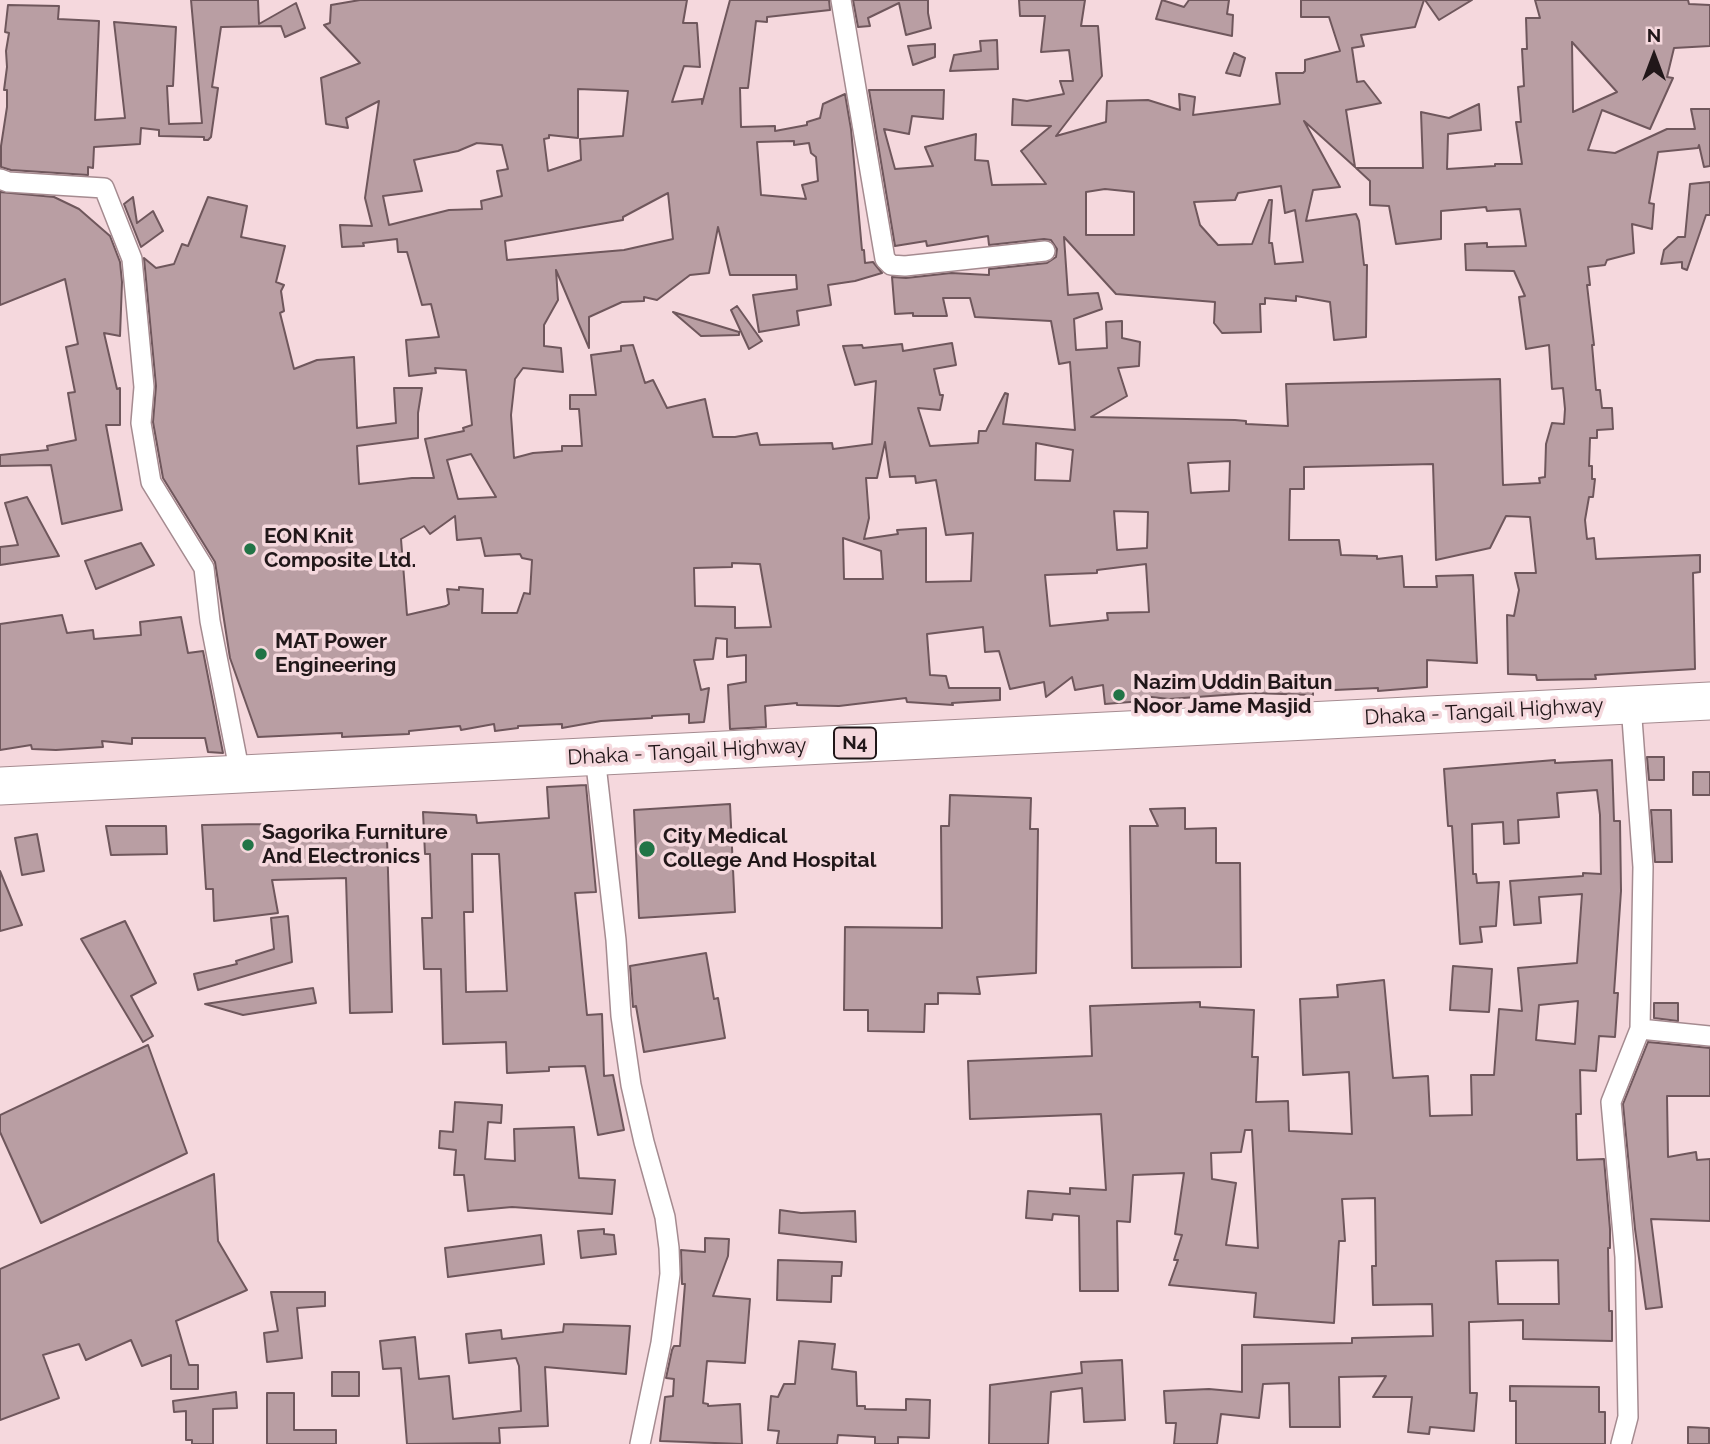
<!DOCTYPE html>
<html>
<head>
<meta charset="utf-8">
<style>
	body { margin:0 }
	#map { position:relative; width:1710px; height:1444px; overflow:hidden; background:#f5d8dd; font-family:Raleway,sans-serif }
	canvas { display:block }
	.north { position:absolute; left:1619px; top:21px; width:70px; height:70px; -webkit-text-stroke:5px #f5d8dd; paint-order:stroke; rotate:0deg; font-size:19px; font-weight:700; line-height:28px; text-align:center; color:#211719 }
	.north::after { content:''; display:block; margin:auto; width:24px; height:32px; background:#211719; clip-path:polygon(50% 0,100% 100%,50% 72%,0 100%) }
</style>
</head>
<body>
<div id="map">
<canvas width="1710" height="1444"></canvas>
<div class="north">N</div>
</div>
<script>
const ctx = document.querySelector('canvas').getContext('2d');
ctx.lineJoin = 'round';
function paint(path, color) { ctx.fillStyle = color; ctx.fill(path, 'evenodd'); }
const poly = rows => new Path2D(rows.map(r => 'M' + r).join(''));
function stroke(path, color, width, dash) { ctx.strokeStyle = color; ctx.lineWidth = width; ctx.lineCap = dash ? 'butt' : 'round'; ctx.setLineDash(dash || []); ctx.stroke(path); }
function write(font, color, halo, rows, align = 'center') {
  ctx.font = font + ' Raleway,sans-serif'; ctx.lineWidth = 7; ctx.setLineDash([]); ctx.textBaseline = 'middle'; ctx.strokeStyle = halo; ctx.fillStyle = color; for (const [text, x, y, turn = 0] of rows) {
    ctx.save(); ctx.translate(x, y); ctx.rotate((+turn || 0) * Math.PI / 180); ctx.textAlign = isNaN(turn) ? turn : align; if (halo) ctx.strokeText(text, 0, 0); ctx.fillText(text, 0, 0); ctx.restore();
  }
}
const building = poly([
	[191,0,258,0,259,24,296,3,305,28,285,37,281,26,221,27,212,87,218,88,211,137,208,140,204,140,204,137,159,136,159,130,141,128,140,144,94,147,93,168,88,167,88,175,11,170,1,167,1,146,7,107,7,90,4,90,7,67,6,51,9,33,5,32,8,5,59,6,58,19,99,21,95,120,125,118,114,22,176,27,173,86,167,86,169,124,202,123,191,0],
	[360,0,687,0,683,23,697,23,700,67,684,66,672,102,702,99,702,104,730,0,829,0,830,10,767,17,767,22,756,21,748,88,740,88,741,127,775,126,775,131,807,125,807,122,820,118,823,104,845,94,851,129,862,250,864,250,865,263,873,262,882,273,855,281,828,285,831,305,797,311,799,325,759,332,753,295,797,289,796,275,730,275,718,227,709,273,690,275,657,300,644,297,644,301,622,302,589,317,589,348,556,270,558,300,544,325,544,346,561,348,563,372,523,368,515,379,511,415,514,458,533,453,562,451,562,446,582,446,579,409,570,409,570,395,596,395,591,355,621,351,621,346,633,345,645,383,653,380,667,408,705,399,713,437,735,437,757,433,760,445,832,443,833,449,872,444,876,381,855,385,843,346,862,345,863,348,902,344,903,351,952,343,956,365,934,369,940,395,943,395,940,410,918,408,930,446,978,443,979,431,986,431,1005,393,1008,394,1003,424,1075,430,1070,362,1059,364,1051,321,975,317,970,298,943,298,947,316,913,316,913,313,895,314,892,277,906,278,951,273,989,275,989,269,1047,263,1056,257,1057,249,1051,240,1044,239,989,245,988,236,927,246,926,241,895,246,869,90,944,90,943,119,912,116,909,134,884,129,895,169,933,166,925,147,976,134,975,160,988,161,992,185,1046,184,1021,151,1051,126,1012,125,1013,99,1027,101,1064,94,1060,81,1073,81,1069,50,1041,52,1045,16,1020,16,1019,0,1085,0,1081,26,1098,26,1102,76,1056,136,1106,122,1107,101,1148,100,1180,110,1179,94,1195,97,1193,115,1280,104,1276,73,1303,73,1305,71,1305,60,1340,51,1329,17,1301,17,1301,0,1424,0,1415,27,1361,35,1364,46,1352,48,1357,82,1364,81,1381,103,1346,110,1355,167,1304,121,1340,187,1313,190,1306,221,1356,214,1359,221,1364,265,1367,265,1366,337,1334,340,1330,302,1296,296,1296,301,1265,298,1265,304,1260,304,1261,332,1222,333,1214,323,1215,302,1116,294,1064,237,1068,295,1098,293,1102,309,1074,319,1076,350,1107,348,1106,322,1122,321,1122,338,1140,342,1139,366,1118,368,1127,396,1091,417,1235,420,1246,421,1246,424,1288,426,1286,384,1500,379,1503,485,1540,483,1539,478,1545,477,1546,444,1552,423,1564,424,1565,409,1563,388,1552,389,1549,345,1526,349,1519,297,1525,296,1514,271,1466,270,1465,244,1487,243,1487,247,1526,246,1520,209,1487,211,1486,207,1441,211,1441,239,1396,244,1389,206,1370,205,1370,181,1356,168,1423,168,1421,112,1449,118,1479,104,1481,130,1448,134,1447,169,1495,166,1495,164,1522,164,1516,122,1521,122,1518,87,1524,86,1522,49,1527,49,1526,18,1540,18,1535,0,1688,0,1689,4,1710,5,1710,46,1674,48,1667,77,1673,78,1650,129,1602,110,1588,150,1615,153,1667,129,1695,129,1691,109,1710,109,1710,166,1704,167,1699,145,1698,148,1658,152,1649,203,1654,204,1652,229,1632,224,1634,253,1607,260,1605,265,1588,267,1590,285,1587,285,1594,345,1592,345,1596,390,1600,390,1602,408,1612,408,1613,429,1597,430,1597,438,1590,438,1589,466,1592,466,1592,479,1595,479,1593,497,1589,497,1585,520,1587,539,1594,538,1596,559,1700,555,1700,572,1693,573,1695,669,1595,675,1596,679,1537,680,1536,675,1508,674,1507,615,1514,616,1519,590,1515,573,1536,573,1530,517,1506,516,1490,548,1436,560,1433,464,1304,467,1304,489,1290,489,1289,540,1339,540,1341,555,1377,556,1377,559,1402,556,1404,587,1437,587,1436,576,1473,575,1477,663,1427,660,1427,687,1378,691,1378,688,1313,691,1313,695,1252,693,1169,699,1143,696,1143,701,1105,704,1103,685,1075,690,1072,677,1046,697,1044,682,1010,689,999,651,985,652,983,627,927,634,930,675,946,676,949,688,1000,688,1000,700,952,703,953,705,907,702,906,698,839,706,797,705,797,703,765,706,766,727,730,729,728,685,746,682,746,655,727,657,727,639,716,638,713,659,694,660,701,690,709,688,704,722,689,723,689,714,652,716,652,718,601,721,562,728,562,724,518,726,518,728,495,731,494,724,461,730,460,726,409,731,409,734,342,737,342,733,258,737,230,658,215,562,163,478,153,422,156,386,144,258,156,268,174,264,182,244,188,246,208,197,247,206,241,237,285,246,276,282,284,285,281,291,284,311,280,313,294,369,317,360,354,357,357,428,396,423,394,388,422,388,418,413,418,438,357,446,359,484,412,478,434,478,425,439,464,431,463,428,472,425,466,370,435,368,436,373,409,376,406,340,439,337,431,304,422,305,407,252,398,252,397,239,363,243,364,246,342,247,340,225,372,226,365,198,379,101,346,118,348,128,326,124,321,78,360,63,324,25,330,23,331,5,360,0],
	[1572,42,1617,92,1573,112,1572,42],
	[578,89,628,91,623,136,580,139,581,160,548,171,544,139,549,138,549,135,578,138,578,89],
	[794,141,794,145,809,143,811,153,816,157,818,181,802,185,806,199,761,195,757,142,794,141],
	[477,143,502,145,508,169,497,171,502,196,481,201,482,209,449,210,389,225,383,196,422,191,414,160,458,151,477,143],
	[1281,186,1285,213,1295,210,1303,262,1275,264,1272,243,1269,243,1272,200,1269,200,1252,244,1218,245,1200,225,1194,202,1235,200,1238,193,1281,186],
	[1105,189,1134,192,1134,235,1086,235,1086,192,1105,189],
	[668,193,673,239,624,250,507,260,505,241,623,220,623,217,668,193],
	[885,442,890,477,915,476,916,483,936,480,946,535,973,533,971,581,926,582,926,528,897,530,898,534,864,539,869,518,866,478,877,478,885,442],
	[1036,443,1073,450,1070,481,1035,480,1036,443],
	[471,454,496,497,458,499,447,460,471,454],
	[1230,461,1229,491,1191,493,1188,463,1230,461],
	[1114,511,1148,512,1147,548,1117,550,1114,511],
	[455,516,457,540,481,538,485,556,520,554,522,558,532,560,530,594,524,593,517,613,482,613,483,589,459,587,459,590,447,589,449,604,446,606,407,615,401,539,424,526,430,534,455,516],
	[843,538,881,551,883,579,844,579,843,538],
	[732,563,760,564,771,627,735,628,735,607,695,606,694,568,732,567,732,563],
	[1146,564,1149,612,1107,613,1108,620,1050,626,1045,575,1097,573,1097,570,1146,564],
	[853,0,928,0,928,13,931,28,906,35,899,3,868,18,870,26,858,27,853,0],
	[1162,0,1184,7,1189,0,1229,0,1227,14,1233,15,1232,36,1156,19,1162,0],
	[1425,0,1472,0,1439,20,1425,0],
	[997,40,998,69,950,71,954,55,981,51,980,41,997,40],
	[935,44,935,57,913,65,908,46,935,44],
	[1234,53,1245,58,1240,76,1226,73,1234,53],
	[1710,182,1710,215,1706,215,1687,270,1682,268,1682,262,1661,264,1664,250,1678,237,1685,237,1690,184,1710,182],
	[0,192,54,197,79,209,110,236,120,262,122,282,120,336,104,333,117,389,120,388,120,425,106,425,122,510,62,524,51,465,0,466,0,455,48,450,47,446,76,440,68,393,75,392,66,347,78,344,65,279,0,305,0,192],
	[133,197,137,223,153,211,163,231,141,247,124,204,133,197],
	[737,306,762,341,749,349,731,310,737,306],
	[673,312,739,332,739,335,701,336,673,312],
	[27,497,59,556,0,565,0,547,18,545,5,503,27,497],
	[141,543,154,565,96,589,85,561,141,543],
	[62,615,67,633,93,630,94,639,141,635,140,622,181,617,188,653,203,651,223,753,208,752,205,738,132,738,132,744,102,741,103,747,56,750,32,749,31,745,0,750,0,624,62,615],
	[1647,757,1664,757,1664,780,1649,780,1647,757],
	[1555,760,1555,763,1612,760,1614,821,1620,821,1621,891,1614,993,1618,993,1615,1037,1599,1036,1596,1071,1580,1070,1581,1114,1576,1114,1577,1160,1604,1159,1610,1229,1610,1248,1608,1248,1609,1311,1612,1311,1612,1341,1523,1339,1523,1320,1469,1322,1470,1393,1477,1393,1474,1431,1430,1427,1429,1434,1408,1432,1412,1397,1373,1397,1386,1376,1339,1377,1340,1427,1290,1427,1289,1383,1263,1384,1259,1418,1221,1414,1217,1444,1174,1444,1176,1423,1166,1423,1164,1391,1209,1389,1242,1392,1242,1345,1352,1343,1352,1338,1433,1336,1432,1304,1373,1305,1372,1266,1376,1266,1375,1198,1342,1199,1345,1241,1339,1241,1334,1323,1254,1317,1256,1293,1169,1285,1178,1260,1174,1260,1182,1235,1175,1234,1184,1173,1133,1175,1130,1222,1117,1221,1118,1291,1080,1291,1079,1216,1053,1214,1052,1220,1026,1218,1028,1191,1070,1194,1070,1188,1106,1190,1101,1114,970,1119,968,1061,1092,1056,1090,1006,1200,1002,1200,1007,1254,1010,1252,1057,1258,1057,1256,1102,1288,1101,1289,1131,1352,1134,1349,1072,1303,1075,1300,999,1338,997,1337,985,1384,980,1393,1078,1428,1076,1430,1116,1472,1115,1471,1075,1494,1075,1499,1009,1522,1011,1518,968,1577,963,1582,894,1539,897,1541,923,1514,925,1510,881,1583,876,1583,873,1601,874,1600,815,1597,790,1557,793,1559,817,1518,820,1519,843,1504,844,1503,822,1472,824,1473,874,1476,874,1477,883,1499,882,1496,926,1480,927,1482,942,1460,944,1452,826,1448,826,1444,769,1555,760],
	[1578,1001,1575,1044,1536,1040,1539,1005,1578,1001],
	[1245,1130,1252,1130,1258,1248,1226,1245,1236,1183,1212,1179,1211,1153,1241,1152,1245,1130],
	[1558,1260,1559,1304,1498,1304,1496,1261,1558,1260],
	[1693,772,1710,772,1710,795,1693,795,1693,772],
	[586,785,596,892,575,893,587,1015,602,1014,604,1076,613,1075,624,1130,598,1135,585,1066,549,1067,549,1071,507,1073,506,1042,443,1044,441,969,424,969,422,918,432,918,430,854,425,854,423,812,476,815,477,823,549,818,547,787,586,785],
	[472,854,499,854,507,991,466,992,464,912,473,912,472,854],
	[950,795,1031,798,1030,829,1038,829,1036,973,977,977,980,994,938,993,938,1004,925,1004,924,1032,868,1031,868,1010,844,1010,845,927,942,928,941,826,949,826,950,795],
	[730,804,735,912,639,918,634,810,730,804],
	[1185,808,1185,829,1216,828,1216,863,1240,863,1241,967,1132,968,1130,826,1158,826,1150,809,1185,808],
	[1651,810,1671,810,1672,862,1655,862,1651,810],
	[264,824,265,829,326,827,326,839,387,837,392,1012,350,1013,346,878,272,880,278,913,214,921,213,889,206,889,202,825,264,824],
	[106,826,166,826,167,854,111,855,106,826],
	[37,834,44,871,22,875,15,838,37,834],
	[0,871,22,925,0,931,0,871],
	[288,916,292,962,198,990,194,974,237,964,236,961,274,949,271,918,288,916],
	[125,921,156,983,131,996,153,1036,143,1042,81,939,125,921],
	[706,953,714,999,718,998,725,1038,644,1052,636,1006,633,1007,630,966,706,953],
	[1453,966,1492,969,1489,1012,1450,1010,1453,966],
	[313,988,316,1003,243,1015,205,1004,313,988],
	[1654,1003,1678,1003,1678,1021,1654,1018,1654,1003],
	[1648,1042,1710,1048,1710,1096,1667,1096,1668,1157,1696,1152,1697,1160,1710,1159,1710,1221,1651,1219,1662,1307,1646,1309,1635,1229,1623,1104,1648,1042],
	[148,1045,187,1153,41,1223,0,1132,0,1115,148,1045],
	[455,1102,502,1105,501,1123,488,1122,485,1159,515,1161,514,1129,574,1127,579,1178,615,1180,612,1214,512,1207,468,1211,464,1175,454,1175,456,1150,439,1148,440,1131,453,1132,455,1102],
	[214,1174,218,1241,247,1290,176,1321,189,1365,198,1365,198,1389,171,1389,171,1355,142,1366,131,1340,86,1360,79,1344,43,1355,59,1398,0,1420,0,1269,214,1174],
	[780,1210,801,1213,855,1211,856,1242,779,1233,780,1210],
	[604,1229,604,1234,614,1235,616,1254,581,1258,578,1231,604,1229],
	[541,1235,544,1264,448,1277,445,1248,541,1235],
	[705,1238,729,1239,728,1256,713,1296,750,1299,745,1363,707,1361,703,1403,708,1404,708,1406,740,1404,742,1444,660,1441,665,1397,673,1396,674,1379,666,1378,672,1350,674,1346,680,1346,685,1284,682,1284,681,1250,705,1252,705,1238],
	[778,1260,842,1262,841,1276,832,1276,831,1302,777,1300,778,1260],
	[271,1292,325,1292,325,1306,297,1308,302,1358,267,1362,264,1333,278,1331,271,1292],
	[564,1324,630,1326,626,1374,545,1367,548,1426,499,1428,500,1443,407,1444,401,1368,383,1369,380,1341,415,1337,419,1379,449,1376,453,1419,521,1411,519,1366,516,1358,469,1363,466,1334,501,1330,502,1339,563,1332,564,1324],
	[799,1341,835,1344,832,1369,856,1372,857,1406,865,1406,865,1409,906,1410,906,1399,930,1400,929,1438,898,1437,898,1444,875,1444,875,1437,838,1435,837,1444,777,1444,779,1431,768,1430,771,1396,778,1397,784,1384,795,1384,799,1341],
	[1122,1360,1125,1420,1084,1422,1082,1388,1051,1392,1048,1444,989,1444,990,1385,1082,1373,1081,1362,1122,1360],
	[332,1372,359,1372,359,1396,332,1396,332,1372],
	[1510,1386,1599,1387,1599,1412,1605,1412,1605,1444,1516,1444,1516,1401,1510,1401,1510,1386],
	[236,1392,237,1408,213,1409,213,1444,192,1444,192,1440,186,1440,186,1411,174,1412,173,1401,236,1392],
	[267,1393,294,1393,294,1430,336,1430,336,1444,267,1444,267,1393],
	[1688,1427,1709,1428,1709,1444,1688,1444,1688,1427]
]);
paint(building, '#b99ea3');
stroke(building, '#6f575c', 2);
const street = poly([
	[841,0,885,259,891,265,905,266,1045,251],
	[0,179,8,182,104,188,132,259,144,387,141,423,151,482,204,568,210,621,240,774],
	[595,756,616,940,621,1016,631,1085,644,1142,665,1217,669,1248,670,1274,661,1343,640,1444],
	[1640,1029,1710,1036],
	[1621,1444,1628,1417,1625,1257,1611,1102,1640,1029,1643,867,1631,705]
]);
const highway = poly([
	[0,786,1710,701]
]);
stroke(street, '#a58b90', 22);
stroke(highway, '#a58b90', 39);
stroke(street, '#fff', 19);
stroke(highway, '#fff', 37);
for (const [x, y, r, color] of [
	[250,549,7,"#217446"],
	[261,654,7,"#217446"],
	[1119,695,7,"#217446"],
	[248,845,7,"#217446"],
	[647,849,9,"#217446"]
]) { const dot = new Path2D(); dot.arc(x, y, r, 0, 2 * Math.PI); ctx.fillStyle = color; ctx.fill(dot); stroke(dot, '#f5d8dd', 2.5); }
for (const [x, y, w] of [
	[855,743,42]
]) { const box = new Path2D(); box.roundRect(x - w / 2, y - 15.5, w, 31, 5); ctx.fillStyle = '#f5d8dd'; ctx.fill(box); stroke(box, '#211719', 2); }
write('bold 19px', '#211719', null, [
	["N4",855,743]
]);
write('bold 21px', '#211719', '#f5d8dd', [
	["EON Knit",264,537],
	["Composite Ltd.",264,561],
	["MAT Power",275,642],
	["Engineering",275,666],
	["Nazim Uddin Baitun",1133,683],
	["Noor Jame Masjid",1133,707],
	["Sagorika Furniture",262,833],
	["And Electronics",262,857],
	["City Medical",663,837],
	["College And Hospital",663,861]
], 'left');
write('21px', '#211719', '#f5d8dd', [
	["Dhaka - Tangail Highway",1484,712,-3],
	["Dhaka - Tangail Highway",687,752,-3]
]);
</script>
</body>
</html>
